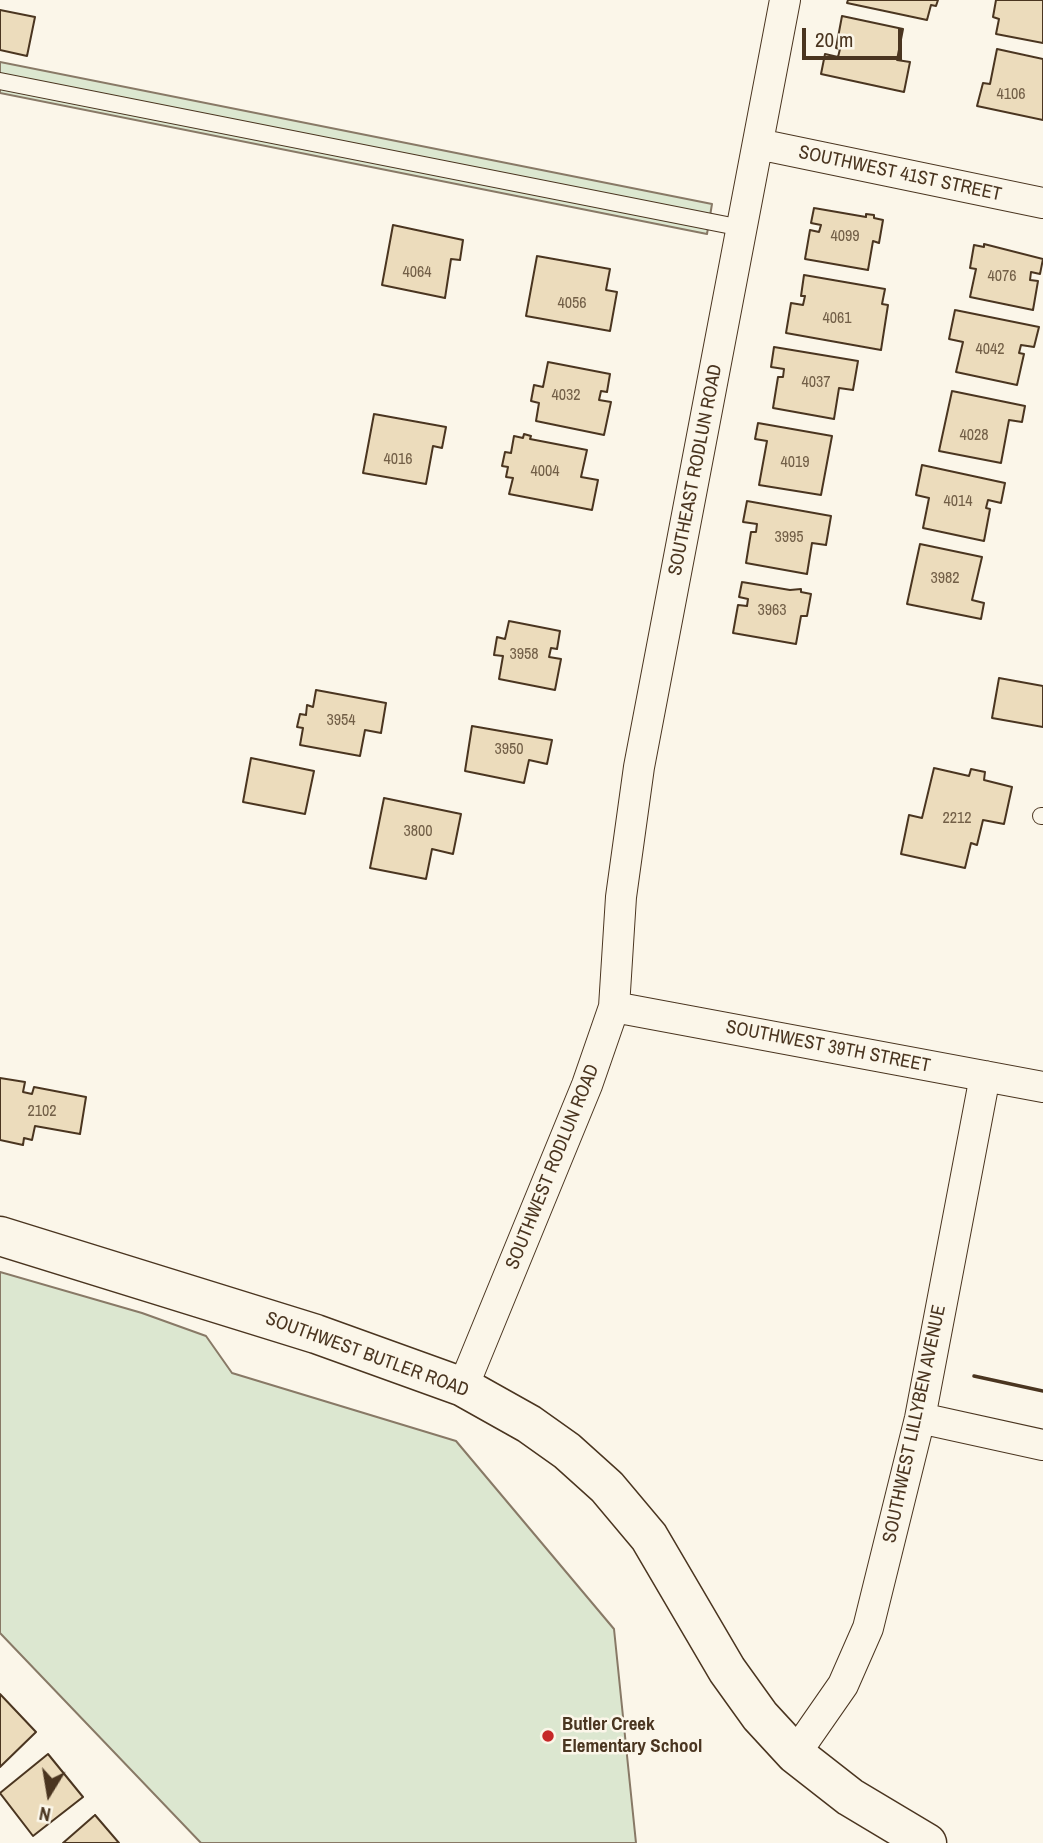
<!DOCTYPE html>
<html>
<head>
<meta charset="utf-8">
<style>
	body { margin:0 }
	#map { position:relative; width:1043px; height:1843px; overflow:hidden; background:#fbf6e9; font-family:"Archivo Narrow",sans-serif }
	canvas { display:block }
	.north { position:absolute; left:14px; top:1759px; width:70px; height:70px; -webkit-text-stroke:5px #fbf6e9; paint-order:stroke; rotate:191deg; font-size:19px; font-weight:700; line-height:28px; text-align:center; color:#4a3520 }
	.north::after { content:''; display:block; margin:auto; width:24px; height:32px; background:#4a3520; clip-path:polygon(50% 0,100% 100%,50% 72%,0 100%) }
	.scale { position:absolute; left:802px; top:28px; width:100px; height:32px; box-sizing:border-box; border:4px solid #4a3520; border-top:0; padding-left:9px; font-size:21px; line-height:24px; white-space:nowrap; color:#4a3520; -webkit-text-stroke:5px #fbf6e9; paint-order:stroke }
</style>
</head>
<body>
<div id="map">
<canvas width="1043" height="1843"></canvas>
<div class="north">N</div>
<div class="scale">20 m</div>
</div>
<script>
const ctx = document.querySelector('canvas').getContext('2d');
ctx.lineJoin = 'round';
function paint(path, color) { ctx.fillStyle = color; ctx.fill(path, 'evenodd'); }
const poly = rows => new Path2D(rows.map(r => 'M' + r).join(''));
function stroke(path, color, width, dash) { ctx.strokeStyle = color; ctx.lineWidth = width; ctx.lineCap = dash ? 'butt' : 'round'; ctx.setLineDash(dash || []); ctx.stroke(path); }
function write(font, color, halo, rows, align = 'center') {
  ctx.font = font + ' "Archivo Narrow",sans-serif'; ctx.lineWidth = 5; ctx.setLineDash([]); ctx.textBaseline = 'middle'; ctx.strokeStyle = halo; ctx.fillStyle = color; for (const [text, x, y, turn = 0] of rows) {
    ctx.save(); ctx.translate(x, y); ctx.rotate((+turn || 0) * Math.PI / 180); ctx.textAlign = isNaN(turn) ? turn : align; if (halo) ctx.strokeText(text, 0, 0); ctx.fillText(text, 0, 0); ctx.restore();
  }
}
const green = poly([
	[0,62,712,204,707,234,0,93,0,62],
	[0,1272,142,1313,206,1336,232,1373,456,1441,614,1629,636,1843,201,1843,0,1633,0,1272]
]);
paint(green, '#dce7d0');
stroke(green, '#887966', 2);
const building = poly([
	[848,0,938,0,936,6,931,5,927,20,847,3,848,0],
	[996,0,1043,0,1043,43,996,34,999,19,993,17,996,0],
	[0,10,35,17,27,56,0,50,0,10],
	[842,16,903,29,897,60,910,62,904,92,821,74,825,54,838,57,840,49,836,48,842,16],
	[997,49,1043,59,1043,120,977,106,983,83,990,84,997,49],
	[814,208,866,217,866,214,874,215,874,218,883,220,879,243,873,241,868,270,805,259,810,230,819,232,821,225,811,223,814,208],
	[393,225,463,240,460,260,451,259,445,298,382,285,393,225],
	[984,244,1043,259,1040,274,1031,272,1030,280,1038,281,1033,310,970,297,976,269,970,268,974,245,984,247,984,244],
	[537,256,610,269,606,290,617,292,610,331,526,316,537,256],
	[804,275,885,289,882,304,888,305,881,350,786,333,791,303,803,305,805,296,801,296,804,275],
	[955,310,1039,327,1034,347,1021,345,1019,353,1024,354,1017,385,956,372,963,342,949,339,955,310],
	[774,347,858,361,853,390,839,388,834,419,773,408,778,377,783,377,784,369,771,367,774,347],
	[548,362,610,374,607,392,601,391,599,400,611,402,604,435,536,421,539,403,531,401,534,385,543,387,548,362],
	[952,391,1025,406,1022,422,1009,420,1001,463,939,451,952,391],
	[374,414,446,427,442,448,433,446,426,484,363,473,374,414],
	[758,423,832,436,821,495,759,485,767,441,755,439,758,423],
	[524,434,531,436,530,439,587,450,581,477,598,480,592,510,509,494,513,478,506,477,508,467,502,466,505,452,511,453,514,436,523,438,524,434],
	[922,465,1005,483,1001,503,988,500,986,508,990,509,984,541,923,528,929,498,916,495,922,465],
	[747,501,831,516,826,545,812,543,807,574,746,563,751,532,756,532,757,524,743,522,747,501],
	[920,544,982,557,972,600,984,603,981,619,907,604,920,544],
	[742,582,790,590,801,589,801,592,811,594,807,616,801,616,796,644,733,633,738,605,747,606,748,599,739,597,742,582],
	[509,621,560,631,557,649,551,648,549,657,561,659,555,690,499,679,503,656,494,655,497,637,505,639,509,621],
	[999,678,1043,686,1043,727,992,718,999,678],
	[316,690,386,703,381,733,365,730,360,756,300,745,303,728,297,727,300,714,306,715,307,705,313,707,316,690],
	[472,726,552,740,547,764,529,760,524,783,465,771,472,726],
	[251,758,314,771,305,814,243,802,251,758],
	[934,768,969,776,971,769,985,772,984,780,1012,787,1004,824,983,820,977,845,971,843,965,868,901,854,909,815,922,818,934,768],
	[384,798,461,814,453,854,432,849,426,879,370,868,384,798],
	[0,1078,25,1082,23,1092,32,1094,34,1087,86,1097,80,1134,35,1126,32,1140,24,1138,23,1145,0,1140,0,1078],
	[0,1694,36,1732,0,1767,0,1694],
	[48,1754,83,1797,33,1836,0,1793,48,1754],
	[95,1815,119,1843,63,1843,95,1815]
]);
paint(building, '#ecdcbc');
stroke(building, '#4a3520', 2);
const lane = poly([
	[0,81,742,228],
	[1041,816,1043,816]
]);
const street = poly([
	[758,144,1043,203],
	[614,1007,1043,1087],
	[463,1387,587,1085,614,1007,621,897,639,767,785,0],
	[920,1418,1043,1445],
	[795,1754,843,1685,868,1628,920,1418,985,1076]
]);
const secondary = poly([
	[0,1236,316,1334,463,1387,529,1424,567,1451,607,1487,649,1537,727,1670,760,1716,795,1754,850,1797,927,1843]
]);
stroke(lane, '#4a3520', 18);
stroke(street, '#4a3520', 32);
stroke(secondary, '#4a3520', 41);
stroke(lane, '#fbf6e9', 16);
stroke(street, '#fbf6e9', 30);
stroke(secondary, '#fbf6e9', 38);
stroke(poly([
	[974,1376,1043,1391]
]), '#4a3520', 3.5);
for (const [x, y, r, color] of [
	[548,1736,7,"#c62828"]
]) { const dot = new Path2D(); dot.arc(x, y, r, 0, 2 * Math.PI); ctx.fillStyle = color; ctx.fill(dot); stroke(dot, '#fbf6e9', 2.5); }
write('16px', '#725f47', null, [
	["4106",1011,95],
	["4099",845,237],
	["4064",417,273],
	["4076",1002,277],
	["4056",572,304],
	["4061",837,319],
	["4042",990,350],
	["4037",816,383],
	["4032",566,396],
	["4028",974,436],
	["4016",398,460],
	["4019",795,463],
	["4004",545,472],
	["4014",958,502],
	["3995",789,538],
	["3982",945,579],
	["3963",772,611],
	["3958",524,655],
	["3954",341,721],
	["3950",509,750],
	["2212",957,819],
	["3800",418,832],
	["2102",42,1112]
]);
write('19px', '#4a3520', '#fbf6e9', [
	["SOUTHWEST 41ST STREET",900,174,12],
	["SOUTHEAST RODLUN ROAD",696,470,-79],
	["SOUTHWEST 39TH STREET",828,1047,11],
	["SOUTHWEST RODLUN ROAD",553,1167,-68],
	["SOUTHWEST BUTLER ROAD",367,1355,20],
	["SOUTHWEST LILLYBEN AVENUE",915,1424,-78]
]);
write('bold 19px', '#4a3520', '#fbf6e9', [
	["Butler Creek",562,1725],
	["Elementary School",562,1747]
], 'left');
</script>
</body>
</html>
